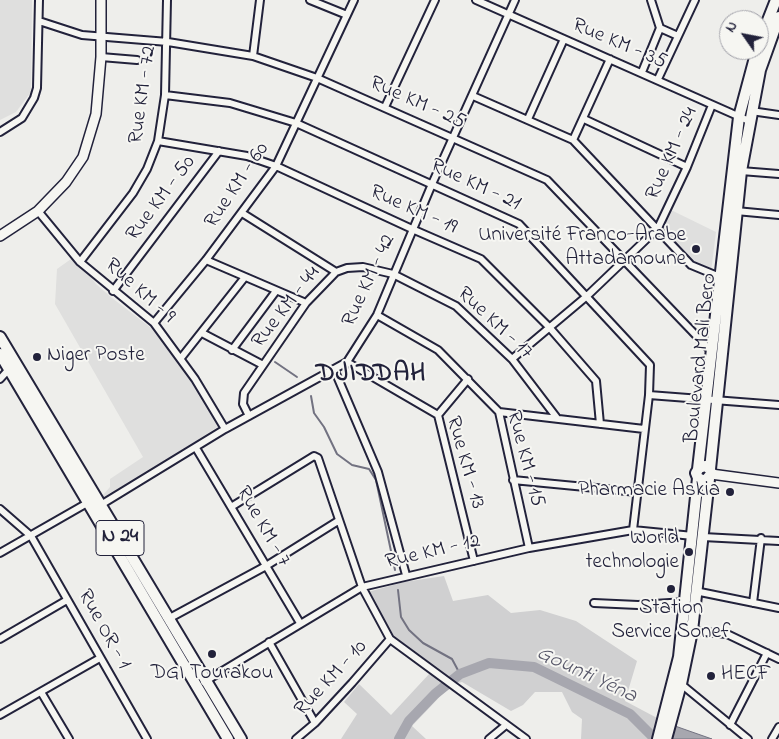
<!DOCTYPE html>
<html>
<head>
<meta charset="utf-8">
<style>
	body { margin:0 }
	#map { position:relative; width:779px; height:739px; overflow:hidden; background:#eeeeeb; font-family:"Indie Flower",sans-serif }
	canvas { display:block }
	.north { position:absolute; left:719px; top:10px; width:50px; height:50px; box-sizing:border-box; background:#f6f6f2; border:1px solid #a1a1a9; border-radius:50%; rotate:303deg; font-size:14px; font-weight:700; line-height:20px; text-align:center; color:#22223b }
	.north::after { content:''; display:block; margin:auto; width:18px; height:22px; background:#22223b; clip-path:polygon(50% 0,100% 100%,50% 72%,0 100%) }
</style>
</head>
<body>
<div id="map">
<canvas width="779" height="739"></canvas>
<div class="north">N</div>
</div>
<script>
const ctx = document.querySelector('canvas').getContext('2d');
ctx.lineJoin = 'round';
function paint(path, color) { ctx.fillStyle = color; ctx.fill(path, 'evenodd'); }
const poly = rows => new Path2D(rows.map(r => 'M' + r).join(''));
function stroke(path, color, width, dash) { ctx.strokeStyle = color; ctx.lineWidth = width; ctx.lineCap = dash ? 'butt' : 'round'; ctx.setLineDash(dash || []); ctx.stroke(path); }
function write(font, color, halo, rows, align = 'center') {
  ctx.font = font + ' "Indie Flower",sans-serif'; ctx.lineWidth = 4; ctx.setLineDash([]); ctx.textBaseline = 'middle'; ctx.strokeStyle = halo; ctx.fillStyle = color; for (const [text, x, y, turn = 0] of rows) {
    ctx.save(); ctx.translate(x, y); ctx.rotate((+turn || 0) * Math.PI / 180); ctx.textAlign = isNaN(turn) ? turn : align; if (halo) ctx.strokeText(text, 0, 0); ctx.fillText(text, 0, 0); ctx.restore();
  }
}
paint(poly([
	[0,0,32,0,31,92,16,112,0,120],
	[671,210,716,232,711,272,693,266,662,231],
	[71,259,80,262,96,284,112,298,163,337,179,364,204,397,219,426,105,500,102,496,110,487,110,479,143,457,55,304,57,269]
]), '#dfdfde');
paint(poly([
	[444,576,453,601,488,595,511,613,540,610,576,621,637,661,625,701,659,719,653,739,581,739,582,719,572,712,562,692,535,692,523,705,511,711,462,682,451,685,412,726,426,739,341,739,357,714,344,702,359,684,391,715,430,673,394,644,368,592,404,582]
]), '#d0d0d1');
const water = poly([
	[675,726,692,732,712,739,670,739,675,726]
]);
paint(water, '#a7a7af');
stroke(water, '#727281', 1);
stroke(poly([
	[275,362,297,377],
	[311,396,314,413,324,427,337,454,352,465,369,469,376,480,395,570],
	[398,590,401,617,409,630,423,643,452,659,460,674]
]), '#727281', 2);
stroke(poly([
	[399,739,409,721,435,694,460,674,489,663,534,667,630,714,652,736,662,739]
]), '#a7a7af', 10);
const street = poly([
	[310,0,347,15],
	[476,0,749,121],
	[651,0,660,28,678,36],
	[39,21,82,35,168,42,253,56,317,78,547,180,712,352],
	[253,56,260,0],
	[101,57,137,60],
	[642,72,660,28],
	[658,79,695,0],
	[165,95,230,103,296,123,519,224,650,365,649,395,633,530],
	[473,96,573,140,691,265,720,277],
	[385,107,435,0],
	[751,111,779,115],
	[528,119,564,39],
	[584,119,687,167],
	[0,132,22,118,34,98,37,88,39,0],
	[573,140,610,59],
	[158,141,247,156,276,166,412,229,481,259,549,327,596,381,600,424],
	[741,171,779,174],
	[38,211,80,262,154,323,195,379,225,429],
	[736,211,779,215],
	[242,213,336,272],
	[206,260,306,303],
	[80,262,133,193,147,169,158,141,165,95,167,0],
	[113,291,219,151],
	[377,315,438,350,499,412,529,548],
	[154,323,206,260,276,166,354,0],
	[202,333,263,365],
	[232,350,276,291],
	[181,358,245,277],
	[512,359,587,296,658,228,687,167,712,105],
	[347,362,438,415,474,561],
	[334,369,378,472,406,575],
	[0,379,10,368],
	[649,395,779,405],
	[499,412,644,429],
	[438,415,468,379],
	[249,416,243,404,244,393,306,303,336,272,347,268,363,267,393,274,456,306,512,359,557,418],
	[196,448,300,623],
	[513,480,637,492],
	[99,506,225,429,347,362,377,315,432,184,515,0],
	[231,507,314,456,318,458,362,587,390,639,526,739],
	[0,509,31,536,147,739],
	[703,537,779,541],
	[0,553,89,502],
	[695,591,779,608],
	[594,603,638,605,686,602],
	[753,603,761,538],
	[168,619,266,566,338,521],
	[692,631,727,634,779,659],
	[0,639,67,600],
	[269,642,315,723],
	[204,682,362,587,529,548,633,530,693,536],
	[681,684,748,739],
	[41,692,69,739],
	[0,715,100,658],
	[730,725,767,653],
	[296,739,315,723,352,683,390,639],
	[489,739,506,725],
	[772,739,779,727]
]);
const secondary = poly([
	[0,236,38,211,66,182,83,157,96,114,101,57,101,0],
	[711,474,779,483]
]);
const primary = poly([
	[759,43,776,0],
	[0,337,241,739],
	[0,354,228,739],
	[698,469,739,117,757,50],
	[710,469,705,466,699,468,696,473,698,478,705,481,711,474,710,469,741,171,760,70,779,17],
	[658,739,679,657,698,478],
	[666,739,681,684,692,631,709,479]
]);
stroke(street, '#22223b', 10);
stroke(secondary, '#22223b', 12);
stroke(primary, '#22223b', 14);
stroke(street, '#f6f6f2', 6);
stroke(secondary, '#f6f6f2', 9);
stroke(primary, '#f6f6f2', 10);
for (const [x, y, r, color] of [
	[696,249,5,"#22223b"],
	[37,357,5,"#22223b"],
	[730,492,5,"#22223b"],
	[689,552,5,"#22223b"],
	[671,589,5,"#22223b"],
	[212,654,5,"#22223b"],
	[711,676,5,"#22223b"]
]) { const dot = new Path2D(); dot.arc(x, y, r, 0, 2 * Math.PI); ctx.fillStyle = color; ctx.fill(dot); stroke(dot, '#f6f6f2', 2); }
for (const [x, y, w] of [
	[120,538,48]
]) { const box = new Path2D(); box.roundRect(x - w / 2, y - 17.5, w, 35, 4); ctx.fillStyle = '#f6f6f2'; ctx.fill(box); stroke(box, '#22223b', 1); }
write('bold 20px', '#22223b', null, [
	["N 24",120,538]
]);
write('21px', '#22223b', '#f6f6f2', [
	["Rue KM - 35",619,45,23],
	["Rue KM - 72",144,95,-82],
	["Rue KM - 25",417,104,24],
	["Rue KM - 24",673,154,-66],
	["Rue KM - 60",238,186,-56],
	["Rue KM - 21",475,186,25],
	["Rue KM - 50",162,199,-53],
	["Rue KM - 19",413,211,24],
	["Rue KM - 42",370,281,-65],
	["Rue KM - 9",139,292,42],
	["Rue KM - 44",287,308,-52],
	["Rue KM - 17",494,324,43],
	["Boulevard Mali Bero",702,358,-84],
	["Rue KM - 15",524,459,75],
	["Rue KM - 13",464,463,74],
	["Rue KM - 7",262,527,60],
	["Rue KM - 12",433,553,-13],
	["Rue OR - 1",103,630,61],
	["Rue KM - 10",332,679,-47]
]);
write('21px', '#22223b', '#f6f6f2', [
	["Université Franco-Arabe",686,237],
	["Attadamoune",686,261],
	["Niger Poste",47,357,"left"],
	["Pharmacie Askia",720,492],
	["World",679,540],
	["technologie",679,564],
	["Station",671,610,"center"],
	["Service Sonef",671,634,"center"],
	["DGI Tourakou",212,675,"center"],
	["HECF",721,676,"left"]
], 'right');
write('italic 22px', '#575769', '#f6f6f2', [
	["Gounti Yéna",586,676,25]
]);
ctx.letterSpacing = '1px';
write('bold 26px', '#22223b', '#f6f6f2', [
	["DJIDDAH",371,376]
]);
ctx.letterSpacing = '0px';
</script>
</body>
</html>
